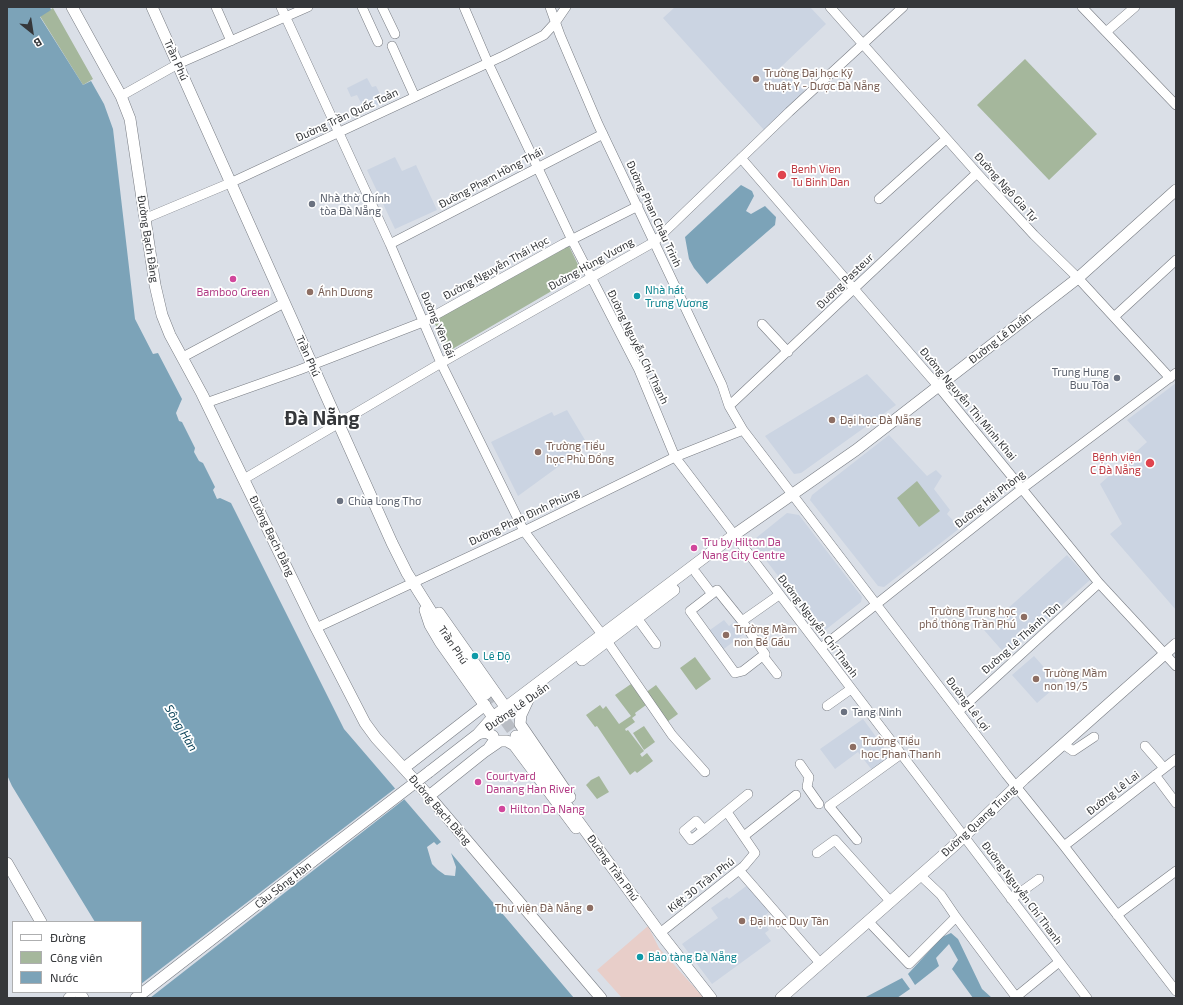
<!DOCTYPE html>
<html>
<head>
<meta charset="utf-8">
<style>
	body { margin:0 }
	#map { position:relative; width:1183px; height:1005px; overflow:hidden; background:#dadfe7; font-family:"Exo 2",sans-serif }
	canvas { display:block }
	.frame { position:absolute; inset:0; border:8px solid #35373a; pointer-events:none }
	.legend { position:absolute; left:12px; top:921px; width:130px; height:72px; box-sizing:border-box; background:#fff; border:1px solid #aeafb0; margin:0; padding:5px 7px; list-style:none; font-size:12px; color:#35373a }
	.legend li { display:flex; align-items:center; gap:8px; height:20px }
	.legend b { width:20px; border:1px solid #aeafb0 }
	.north { position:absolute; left:12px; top:12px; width:40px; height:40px; -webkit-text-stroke:3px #fff; paint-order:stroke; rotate:150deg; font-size:11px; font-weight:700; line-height:16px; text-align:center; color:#35373a }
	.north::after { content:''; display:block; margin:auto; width:14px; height:18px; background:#35373a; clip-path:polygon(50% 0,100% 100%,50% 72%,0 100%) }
</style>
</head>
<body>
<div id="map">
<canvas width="1183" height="1005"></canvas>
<div class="frame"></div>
<ul class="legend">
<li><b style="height:5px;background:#fff"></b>Đường</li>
<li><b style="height:11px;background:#a5b79c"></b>Công viên</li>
<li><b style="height:11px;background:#7ca3b8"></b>Nước</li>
</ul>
<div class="north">B</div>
</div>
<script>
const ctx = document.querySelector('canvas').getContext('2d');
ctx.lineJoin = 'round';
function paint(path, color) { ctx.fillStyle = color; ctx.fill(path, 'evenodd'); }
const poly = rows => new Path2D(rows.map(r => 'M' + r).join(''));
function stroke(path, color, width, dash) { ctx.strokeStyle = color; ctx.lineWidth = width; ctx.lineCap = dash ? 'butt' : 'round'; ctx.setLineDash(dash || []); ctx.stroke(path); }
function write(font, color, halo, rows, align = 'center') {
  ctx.font = font + ' "Exo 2",sans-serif'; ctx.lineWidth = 3.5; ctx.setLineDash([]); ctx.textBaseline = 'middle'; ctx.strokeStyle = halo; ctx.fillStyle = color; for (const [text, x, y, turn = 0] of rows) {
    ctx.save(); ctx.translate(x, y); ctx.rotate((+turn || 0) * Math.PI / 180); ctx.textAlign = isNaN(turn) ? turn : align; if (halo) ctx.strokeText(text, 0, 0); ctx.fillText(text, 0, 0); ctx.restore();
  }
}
paint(poly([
	[648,926,659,948,704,998,622,998,597,970]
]), '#e8cec9');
paint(poly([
	[675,7,810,7,826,24,782,66,805,92,764,130,663,18],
	[367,78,372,87,376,86,384,102,365,111,357,95,351,97,347,88],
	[395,157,402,171,416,165,437,210,395,229,367,170],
	[867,374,896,405,801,473,794,474,765,436],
	[1176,383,1176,610,1110,534,1122,524,1100,484,1147,442,1127,420],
	[567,410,588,445,518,496,491,442,552,412,554,416],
	[889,435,927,476,936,470,942,476,934,489,950,510,947,514,960,528,884,587,878,586,810,500,812,495],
	[787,513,799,515,862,597,861,602,824,631,819,629,755,546,756,538],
	[1067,555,1090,580,1006,655,984,630],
	[738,619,748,631,721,651,707,632,724,620,729,626],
	[1034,656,1059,684,1037,703,1012,675],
	[863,719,890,756,872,770,858,752,835,769,820,749],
	[749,884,771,910,761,919,769,930,765,933,771,941,712,984,682,944,718,918,711,908,727,897,729,899]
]), '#cbd4e2');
paint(poly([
	[53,8,93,79,83,85,40,16],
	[1025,59,1097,134,1049,180,977,105],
	[569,246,581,271,579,275,449,351,435,324,437,319],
	[917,481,940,511,919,527,897,498],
	[695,657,711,679,696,690,680,668],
	[631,684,646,705,635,713,636,715,632,718,635,722,625,729,626,731,628,730,644,751,640,754,642,757,647,753,653,761,637,773,635,771,630,775,597,726,595,727,586,715,600,705,603,709,606,706,619,724,631,716,615,695],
	[656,685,678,714,667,722,645,693],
	[644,726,655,742,644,750,633,733],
	[599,776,609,792,597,799,586,785,591,780]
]), '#a5b79c');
paint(poly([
	[7,7,50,7,51,10,40,17,83,85,91,81,104,104,113,129,135,319,153,354,158,353,182,399,176,413,179,421,182,422,195,448,194,452,199,461,203,463,215,487,213,490,217,499,220,498,231,503,344,729,441,842,437,845,434,842,427,847,432,864,438,870,445,875,455,876,456,867,451,853,574,998,146,998,141,991,141,922,95,922,12,786,7,775],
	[741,185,752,191,754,196,746,211,751,214,765,206,776,217,775,225,707,284,694,268,689,259,685,237],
	[951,933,958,939,982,989,992,998,973,998,952,969,958,960,949,944,936,958,939,966,915,985,908,974,942,937],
	[902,978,910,989,897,998,864,998]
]), '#7ca3b8');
paint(poly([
	[397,787,406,798,150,998,143,998,141,984]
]), '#dadfe7');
stroke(poly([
	[486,694,516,736]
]), '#b9bdc4', 11, [11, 5.5]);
const minor = poly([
	[216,7,231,41],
	[281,7,390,244,441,363,524,531,607,641,672,735,705,772],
	[362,7,378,42],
	[382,7,395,34],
	[464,7,488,63,572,240,639,370,675,457,1087,998],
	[550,7,560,35,598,124,722,385,729,406,743,430,1006,774,1064,846,1176,991],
	[830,7,977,173,1034,235,1078,278,1170,378],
	[1082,7,1176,105],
	[1106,32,1135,7],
	[392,46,415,97],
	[121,96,178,64,308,7],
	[741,158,938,386,1099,583,1176,666],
	[879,199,946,139],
	[144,219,230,183,503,56,544,35,555,23,566,7],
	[390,244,603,134],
	[1114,317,1176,260],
	[762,324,788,352],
	[183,357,284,303],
	[206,403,299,370,423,322,563,244,638,206],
	[729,406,977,173],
	[244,479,441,363,654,242,789,112,903,7],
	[696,573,712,594],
	[637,618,656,644],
	[742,621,717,590,690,611,735,673,743,671,765,654,742,621,779,595],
	[316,628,524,531,675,457,743,430],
	[821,648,1023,488,1176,373],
	[763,656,777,674],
	[827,706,851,689],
	[959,711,1099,583],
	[1063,744,1073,751,1094,737],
	[1145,746,1164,768],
	[800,764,809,777,807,787,819,804],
	[1155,775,1176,803],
	[704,830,696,821,684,831,691,840,704,830,748,794],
	[744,836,796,795],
	[857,840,829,806,901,754],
	[1064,846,1176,759],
	[817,853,835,840,890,901],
	[739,870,820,963],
	[920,875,941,895,956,917],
	[1011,899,1039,879],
	[1117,915,1176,871],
	[868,921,909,964,956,917,1016,997,1059,962],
	[660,933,744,866,755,853,727,812],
	[68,998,74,992]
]);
const major = poly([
	[72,7,121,96,130,119,155,285,162,315,170,335,202,394,316,628,365,723,376,738,429,796,601,998],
	[152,7,392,543,407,573,447,637,486,694],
	[425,610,430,625,440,642,493,717],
	[439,613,506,708],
	[582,660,674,590],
	[528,700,521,715,520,724,570,797],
	[478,734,493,717,734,535,856,450,1078,278,1176,190],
	[516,736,660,933,711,998],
	[404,768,485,705],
	[429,772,478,734,486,732,493,736,494,741,489,748],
	[429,796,484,752,500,741,507,741,514,745,576,828],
	[7,863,41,922],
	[79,992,83,998],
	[136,998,313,861],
	[781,998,956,844,1024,779,1176,644]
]);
stroke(minor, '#787c83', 10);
stroke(major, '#787c83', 12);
stroke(minor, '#fff', 9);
stroke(major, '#fff', 11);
const majorBridge = poly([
	[313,861,429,772]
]);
stroke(majorBridge, '#787c83', 12, []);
stroke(majorBridge, '#fff', 11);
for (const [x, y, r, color] of [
	[756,79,4,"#8d6e63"],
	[782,175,5,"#e0444e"],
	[312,204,4,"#6b7280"],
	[233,279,4,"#d1479c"],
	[310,292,4,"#8d6e63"],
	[637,296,4,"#0f9aa8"],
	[1117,378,4,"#6b7280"],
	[832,420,4,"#8d6e63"],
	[538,452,4,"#8d6e63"],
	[1150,463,5,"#e0444e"],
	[340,501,4,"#6b7280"],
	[694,548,4,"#d1479c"],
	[1024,617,4,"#8d6e63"],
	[726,635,4,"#8d6e63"],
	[475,656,4,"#0f9aa8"],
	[1036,679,4,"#8d6e63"],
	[844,712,4,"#6b7280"],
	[853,747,4,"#8d6e63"],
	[478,782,4,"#d1479c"],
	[502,809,4,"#d1479c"],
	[590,908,4,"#8d6e63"],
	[742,921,4,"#8d6e63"],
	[640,957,4,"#0f9aa8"]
]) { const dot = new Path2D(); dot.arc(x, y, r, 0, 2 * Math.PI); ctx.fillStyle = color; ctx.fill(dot); stroke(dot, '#fff', 1.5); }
write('11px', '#35373a', '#fff', [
	["Trần Phú",176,60,66],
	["Đường Trần Quốc Toản",347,115,-25],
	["Đường Phạm Hồng Thái",491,178,-28],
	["Đường Ngô Gia Tự",1006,187,48],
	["Đường Phan Châu Trinh",654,214,65],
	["Đường Bạch Đằng",148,239,81],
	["Đường Hùng Vương",591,264,-29],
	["Đường Nguyễn Thái Học",496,268,-29],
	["Đường Pasteur",845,281,-44],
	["Đường Yên Bái",438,325,67],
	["Đường Lê Duẩn",1000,338,-38],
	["Đường Nguyễn Chí Thanh",638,347,64],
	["Trần Phú",308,356,66],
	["Đường Nguyễn Thị Minh Khai",968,404,50],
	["Đường Hải Phòng",990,499,-38],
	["Đường Phan Đình Phùng",524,517,-25],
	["Đường Bạch Đằng",272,536,64],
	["Đường Nguyễn Chí Thanh",818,626,53],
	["Đường Lê Thánh Tôn",1021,638,-42],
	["Trần Phú",453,645,56],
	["Đường Lê Lợi",968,704,53],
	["Đường Lê Duẩn",517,707,-35],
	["Đường Lê Lai",1113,793,-38],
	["Đường Bạch Đằng",440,810,49],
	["Đường Quang Trung",979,821,-43],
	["Đường Trần Phú",613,868,54],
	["Cầu Sông Hàn",283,885,-38],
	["Kiệt 30 Trần Phú",701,885,-38],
	["Đường Nguyễn Chí Thanh",1022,893,53]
]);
write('11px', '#785e54', '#fff', [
	["Trường Đại học Kỹ",764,73],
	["thuật Y - Dược Đà Nẵng",764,86],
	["Ánh Dương",318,292],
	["Đại học Đà Nẵng",840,420],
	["Trường Tiểu",546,446],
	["học Phù Đổng",546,459],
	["Trường Trung học",1016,611,"right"],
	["phổ thông Trần Phú",1016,624,"right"],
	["Trường Mầm",734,629],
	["non Bé Gấu",734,642],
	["Trường Mầm",1044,673],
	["non 19/5",1044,686],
	["Trường Tiểu",861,741],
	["học Phan Thanh",861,754],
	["Thư viện Đà Nẵng",582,908,"right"],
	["Đại học Duy Tân",750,921]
], 'left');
write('11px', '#be3a42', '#fff', [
	["Benh Vien",791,169],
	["Tu Binh Dan",791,182],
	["Bệnh viện",1141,457,"right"],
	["C Đà Nẵng",1141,470,"right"]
], 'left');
write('11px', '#5b616d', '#fff', [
	["Nhà thờ Chính",320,198],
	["tòa Đà Nẵng",320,211],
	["Trung Hung",1109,372,"right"],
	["Buu Tôa",1109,385,"right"],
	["Chùa Long Thơ",348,501],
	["Tang Ninh",852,712]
], 'left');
write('11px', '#0d838f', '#fff', [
	["Nhà hát",645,290],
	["Trưng Vương",645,303],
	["Lê Độ",483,656],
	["Bảo tàng Đà Nẵng",648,957]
], 'left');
write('11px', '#b23c85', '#fff', [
	["Bamboo Green",233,292,"center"],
	["Tru by Hilton Da",702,542],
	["Nang City Centre",702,555],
	["Courtyard",486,776],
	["Danang Han River",486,789],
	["Hilton Da Nang",510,809]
], 'left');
write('italic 12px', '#0d445a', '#fff', [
	["Sông Hàn",181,728,59]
]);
write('bold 19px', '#35373a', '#fff', [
	["Đà Nẵng",322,419]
]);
</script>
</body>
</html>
